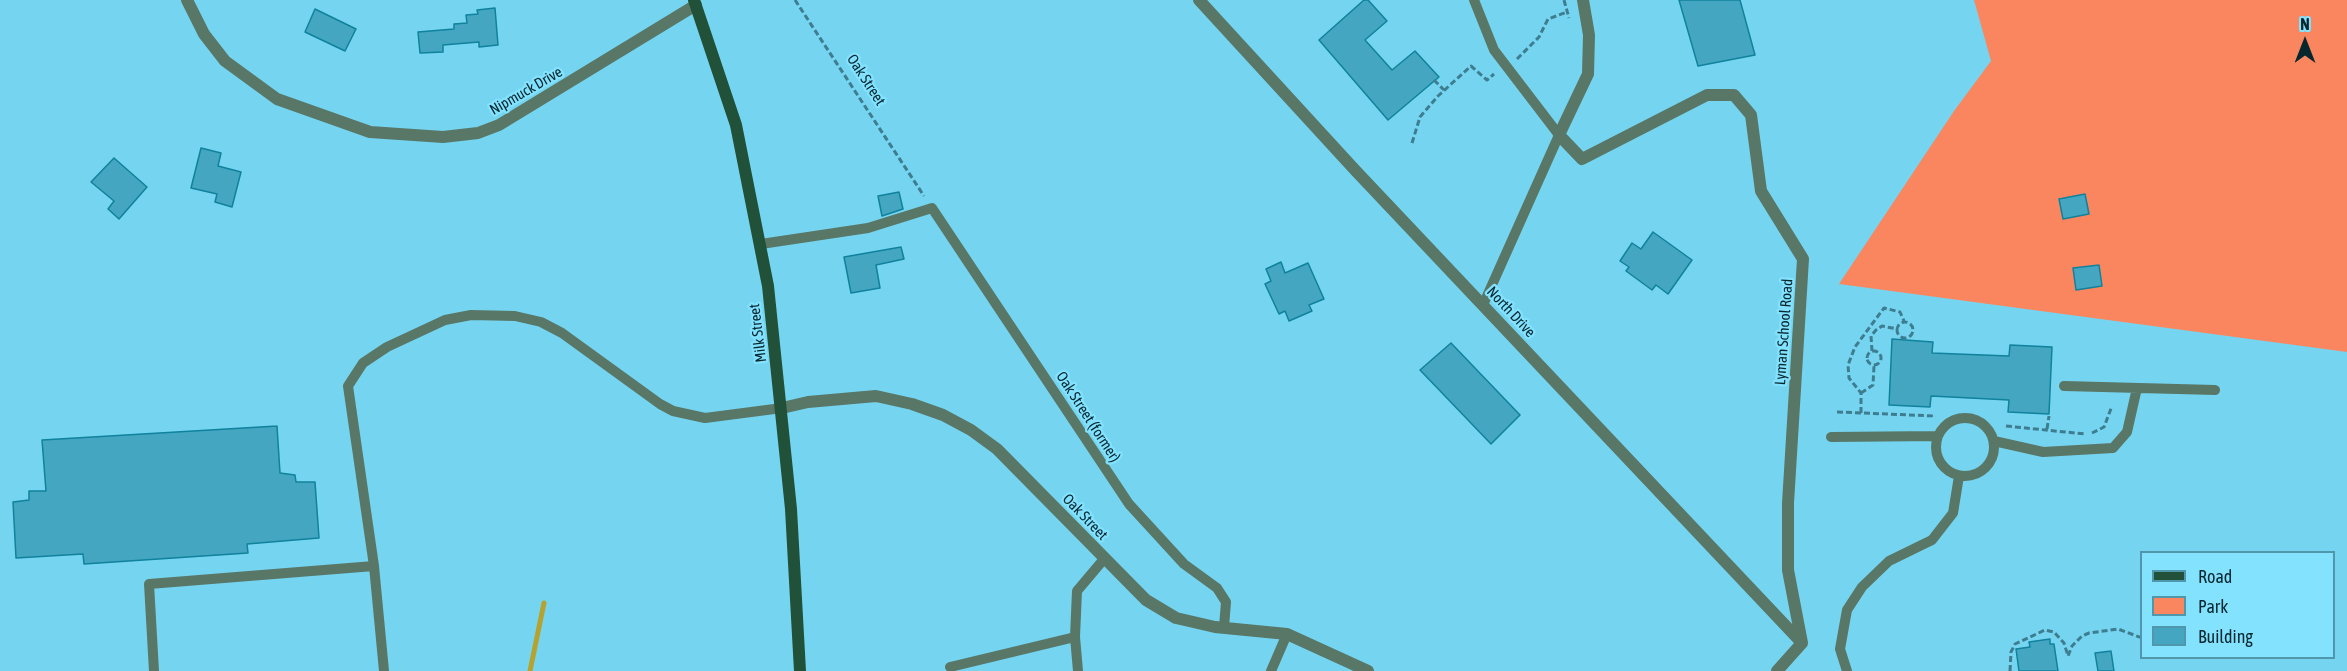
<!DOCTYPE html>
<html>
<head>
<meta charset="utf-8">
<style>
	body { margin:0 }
	#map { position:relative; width:2347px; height:671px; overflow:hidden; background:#75d5f1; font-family:"Asap Condensed",sans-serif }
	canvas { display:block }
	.legend { position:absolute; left:2140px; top:551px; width:195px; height:108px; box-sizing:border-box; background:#83e2fe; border:2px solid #5197ab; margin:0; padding:8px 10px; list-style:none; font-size:18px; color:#07272f }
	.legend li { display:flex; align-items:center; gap:12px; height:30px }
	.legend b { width:30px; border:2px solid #5197ab }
	.north { position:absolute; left:2275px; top:12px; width:60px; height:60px; -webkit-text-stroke:4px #83e2fe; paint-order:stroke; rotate:0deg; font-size:16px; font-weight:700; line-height:24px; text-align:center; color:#07272f }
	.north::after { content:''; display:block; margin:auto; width:21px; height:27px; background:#07272f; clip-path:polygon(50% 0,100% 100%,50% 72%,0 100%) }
</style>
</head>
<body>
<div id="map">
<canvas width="2347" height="671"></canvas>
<ul class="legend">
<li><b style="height:8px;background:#215139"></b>Road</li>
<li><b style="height:16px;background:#fa865f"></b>Park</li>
<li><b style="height:16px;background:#44a6c1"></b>Building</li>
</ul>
<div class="north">N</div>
</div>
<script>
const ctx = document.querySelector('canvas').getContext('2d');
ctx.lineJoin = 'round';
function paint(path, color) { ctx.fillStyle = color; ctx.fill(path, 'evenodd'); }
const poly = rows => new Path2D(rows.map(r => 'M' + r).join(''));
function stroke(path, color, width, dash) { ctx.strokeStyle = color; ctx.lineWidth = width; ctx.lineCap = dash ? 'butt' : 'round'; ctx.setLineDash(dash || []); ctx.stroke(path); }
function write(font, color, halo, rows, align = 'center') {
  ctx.font = font + ' "Asap Condensed",sans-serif'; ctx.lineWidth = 4.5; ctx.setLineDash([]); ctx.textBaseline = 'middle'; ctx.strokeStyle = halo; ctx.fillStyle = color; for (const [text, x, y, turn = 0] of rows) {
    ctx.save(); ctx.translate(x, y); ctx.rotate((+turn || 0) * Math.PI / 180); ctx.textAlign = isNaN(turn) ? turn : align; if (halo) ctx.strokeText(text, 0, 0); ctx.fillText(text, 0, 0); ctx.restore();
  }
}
paint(poly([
	[1974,0,2347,0,2347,352,1839,284,1954,111,1991,61]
]), '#fa865f');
stroke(poly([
	[530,671,544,603]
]), '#b6a22e', 5);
const building = poly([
	[1364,0,1368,0,1387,21,1365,40,1392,70,1415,51,1439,77,1388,120,1319,40,1364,0],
	[1679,0,1740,0,1755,55,1698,66,1679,0],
	[495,8,498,45,479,47,479,42,443,45,443,52,420,53,418,32,454,29,454,24,467,23,466,15,478,14,477,10,495,8],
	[315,9,356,29,345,51,305,32,315,9],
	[201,148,221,153,218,166,241,172,232,207,215,202,217,194,191,188,201,148],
	[114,158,147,187,119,219,108,209,114,201,91,182,114,158],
	[899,192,903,209,882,216,878,196,899,192],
	[2085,194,2089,214,2063,219,2059,199,2085,194],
	[1653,232,1692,260,1668,294,1656,285,1652,290,1626,271,1629,267,1620,261,1632,243,1641,249,1653,232],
	[901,247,904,259,876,265,880,288,851,293,844,257,901,247],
	[1281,262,1285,273,1308,263,1324,299,1309,305,1312,311,1289,321,1285,311,1279,314,1265,284,1271,281,1266,269,1281,262],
	[2099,265,2102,286,2076,290,2073,268,2099,265],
	[1892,339,1933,342,1932,353,2009,356,2010,345,2052,347,2049,414,2008,412,2009,400,1931,396,1930,407,1889,405,1892,339],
	[1451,343,1520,415,1491,444,1420,370,1451,343],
	[277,426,280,473,295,475,296,482,315,482,319,538,247,544,248,553,84,564,83,554,16,558,13,502,29,500,29,491,46,491,42,440,277,426],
	[2050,639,2050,644,2054,644,2058,671,2019,671,2016,649,2030,647,2029,642,2050,639],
	[2111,651,2114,671,2098,671,2095,653,2111,651]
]);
paint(building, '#44a6c1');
stroke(building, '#10829c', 1.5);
stroke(poly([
	[795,0,924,196],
	[1564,0,1569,18],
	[1517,59,1539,37,1548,19,1567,12],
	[1434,80,1444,90],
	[1412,143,1420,117,1438,96,1471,66,1487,80,1494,74],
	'1897 330a8 8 0 1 1 16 0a8 8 0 1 1-16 0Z',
	'1867 358a7 7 0 1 1 14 0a7 7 0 1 1-14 0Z',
	[1872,351,1871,336,1876,330,1882,326,1897,329],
	[1861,393,1873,385,1874,366],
	[1837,412,1936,416],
	[1861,413,1861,393,1849,378,1848,365,1855,347,1884,308,1900,312,1904,321],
	[2006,426,2085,434],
	[2047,429,2049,416],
	[2092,433,2104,427,2112,406],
	[2010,671,2011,652,2015,644,2045,630,2054,632,2064,643,2068,656,2072,646,2082,636,2089,633,2118,629,2142,638]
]), '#3e7d8f', 3, [6, 3]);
stroke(poly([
	[1474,0,1494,50,1559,135,1483,305],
	[761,244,868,228,932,208,1129,504,1184,564,1217,588,1226,602,1224,627],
	[2064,386,2215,390],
	'1936 447a29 29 0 1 1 58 0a29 29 0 1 1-58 0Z',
	[1831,437,1938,436],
	[1994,441,2043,452,2113,448,2127,432,2137,388],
	[1075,637,1078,671],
	[950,667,1075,637,1077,591,1104,559],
	[154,671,149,584,374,566],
	[384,671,374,566,348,386,363,363,387,347,445,320,471,315,515,316,541,322,562,333,660,404,673,411,705,418,782,408],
	[1271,671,1287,634],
	[1847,671,1840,649,1847,610,1862,587,1889,561,1932,540,1953,513,1959,476]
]), '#597766', 10);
stroke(poly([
	[187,0,204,34,225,61,277,99,370,132,443,137,478,133,499,125,696,5],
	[1199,0,1355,170,1802,643],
	[1583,0,1589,35,1588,74,1559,135,1582,159,1707,95,1734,95,1751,115,1761,191,1803,259,1788,503,1788,570,1802,643],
	[782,408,808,402,876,396,912,404,943,415,971,430,997,449,1146,600,1176,618,1215,627,1287,634,1368,671],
	[1777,671,1802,643]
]), '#597766', 12);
stroke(poly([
	[694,0,736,125,768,286,791,509,800,671]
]), '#215139', 12);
write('15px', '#07272f', '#83e2fe', [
	["Oak Street",866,80,57],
	["Nipmuck Drive",526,91,-30],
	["North Drive",1511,312,47],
	["Lyman School Road",1784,332,-86],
	["Milk Street",758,333,-97],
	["Oak Street (former)",1088,417,57],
	["Oak Street",1085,517,46]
]);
</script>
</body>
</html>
